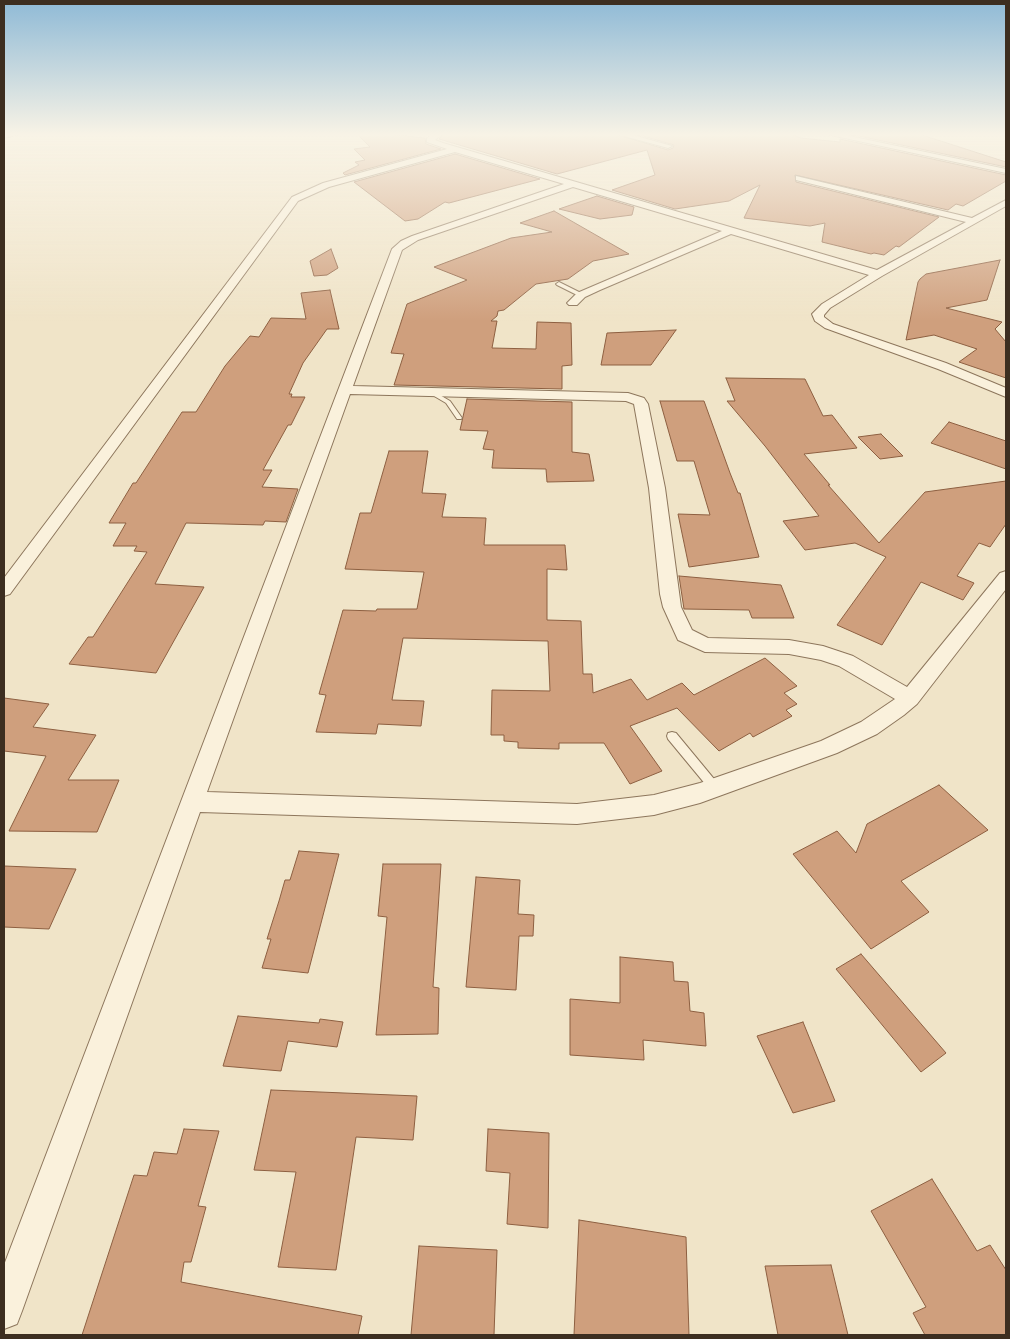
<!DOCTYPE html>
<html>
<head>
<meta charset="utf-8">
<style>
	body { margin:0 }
	#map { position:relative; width:1010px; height:1339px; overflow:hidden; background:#f0e4c8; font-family:"Libre Baskerville",serif }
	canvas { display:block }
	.frame { position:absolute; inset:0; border:5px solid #3d2e20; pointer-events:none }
</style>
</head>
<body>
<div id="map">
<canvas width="1010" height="1339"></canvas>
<div class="frame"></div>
</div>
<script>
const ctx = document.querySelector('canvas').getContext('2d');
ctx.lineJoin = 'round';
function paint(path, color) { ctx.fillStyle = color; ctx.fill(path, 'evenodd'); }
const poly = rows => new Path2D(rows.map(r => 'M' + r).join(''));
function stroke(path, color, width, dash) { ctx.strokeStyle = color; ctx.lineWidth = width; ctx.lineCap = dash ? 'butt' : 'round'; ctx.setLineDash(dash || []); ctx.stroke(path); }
const building = poly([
	[357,134,388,134,425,138,426,144,441,149,345,175,343,173,359,165,355,162,365,160,354,149,370,147,357,134],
	[444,134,615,134,668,150,673,148,674,145,636,134,790,134,801,138,840,142,840,139,1006,175,1006,181,963,206,956,204,948,210,795,175,796,182,939,217,899,247,896,246,884,255,874,253,871,254,822,242,825,223,810,226,744,218,760,185,729,201,675,209,612,190,655,175,647,150,557,174,439,139,444,134],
	[849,134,919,134,1006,162,1006,167,849,134],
	[455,154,540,179,449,203,445,202,418,219,405,221,354,182,455,154],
	[597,196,634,207,632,215,600,219,559,209,597,196],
	[554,211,629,254,593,261,568,279,536,284,504,310,498,311,497,316,491,321,497,321,492,348,536,349,537,322,571,323,572,365,562,366,562,389,394,385,404,354,391,353,407,304,467,280,434,267,511,238,552,232,520,223,554,211],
	[331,249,338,268,327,275,314,276,310,261,331,249],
	[1000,260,987,300,946,308,1002,322,995,329,1006,342,1006,378,959,362,977,349,934,335,906,340,918,282,920,279,926,274,1000,260],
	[330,290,339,329,327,329,303,363,289,394,292,394,291,397,305,397,291,425,288,425,263,470,272,470,262,487,298,489,286,522,265,521,263,525,186,523,155,584,204,587,156,673,69,664,88,637,93,637,147,552,134,551,137,546,113,546,126,523,109,523,133,483,136,483,182,412,196,412,225,366,250,336,259,337,271,318,306,319,301,293,330,290],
	[676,330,651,365,601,365,607,333,676,330],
	[726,378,805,379,823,416,832,415,857,448,804,454,830,485,828,485,879,543,925,492,1006,481,1006,524,990,547,979,543,957,576,974,583,963,600,921,582,882,645,837,625,886,557,855,543,805,550,783,521,819,516,765,446,727,401,735,401,726,378],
	[467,399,572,402,572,452,589,454,594,481,547,482,546,469,492,468,494,450,483,449,488,431,460,430,467,399],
	[660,401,704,401,730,473,738,493,740,493,759,557,689,567,678,514,710,515,694,461,677,461,660,401],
	[949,422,1006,441,1006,469,931,443,949,422],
	[881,434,903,456,880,459,858,437,881,434],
	[389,451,428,451,422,493,446,494,442,517,486,518,484,545,565,545,567,570,547,569,547,620,581,621,583,674,592,674,593,693,631,679,647,700,682,683,694,695,765,658,797,686,784,693,797,704,786,710,792,716,753,737,750,733,719,751,677,708,630,726,662,771,630,784,604,743,559,743,559,749,518,748,518,742,504,741,504,735,491,735,492,690,550,691,548,641,403,638,392,700,424,701,421,726,378,724,376,734,316,732,326,695,319,694,343,610,376,611,377,609,417,609,424,572,345,569,360,513,371,513,389,451],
	[679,576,781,585,794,618,752,618,749,610,684,609,679,576],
	[4,698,49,704,33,727,96,735,68,780,119,780,97,832,9,831,46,756,4,751,4,698],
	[939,785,988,830,901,881,929,912,871,949,793,854,837,831,856,853,867,824,939,785],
	[299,851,339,854,308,973,262,968,271,939,267,939,279,901,285,880,290,880,299,851],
	[383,864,441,864,433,987,439,988,438,1034,376,1035,387,917,378,916,383,864],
	[4,866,76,869,49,929,4,927,4,866],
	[476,877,520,880,518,914,534,915,533,936,519,936,516,990,466,987,476,877],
	[861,954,946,1053,921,1072,836,969,861,954],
	[620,957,673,962,674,981,688,982,690,1011,704,1013,706,1046,643,1040,644,1060,570,1055,570,999,620,1003,620,957],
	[238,1016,319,1023,320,1019,343,1022,337,1047,288,1041,281,1071,223,1066,238,1016],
	[803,1022,835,1101,793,1113,757,1036,803,1022],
	[271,1090,417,1096,413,1140,356,1137,336,1270,278,1267,296,1172,254,1170,271,1090],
	[184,1129,219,1131,198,1206,206,1207,191,1262,184,1262,181,1282,362,1316,358,1335,82,1335,134,1175,147,1176,154,1152,177,1154,184,1129],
	[488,1129,549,1133,548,1228,507,1224,510,1173,486,1171,488,1129],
	[932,1179,977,1251,990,1245,1006,1270,1006,1335,925,1335,913,1313,926,1307,871,1211,932,1179],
	[579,1220,686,1237,689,1335,574,1335,579,1220],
	[419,1246,497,1250,494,1335,411,1335,419,1246],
	[831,1265,848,1335,778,1335,765,1266,831,1265]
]);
paint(building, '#cf9f7d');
stroke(building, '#8d5f41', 1);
const lane = poly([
	[559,282,583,294,584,295,579,296,557,285,556,284,559,282],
	[429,391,433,391,450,401,462,418,461,419,457,419,446,403,429,393,429,391],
	[672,732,676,733,719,785,721,788,719,791,715,793,711,791,668,739,667,736,668,733,672,732]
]);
const street = poly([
	[4,134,19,134,4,138,4,134],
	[434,134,442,134,435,140,443,143,877,270,966,222,796,180,796,176,972,218,1006,200,1006,206,882,276,830,308,824,315,824,317,833,324,946,363,1006,388,1006,397,938,369,825,328,815,321,812,314,822,304,869,275,731,234,600,290,585,297,577,305,569,305,567,303,577,293,722,231,573,187,418,240,402,250,353,386,628,393,644,398,648,404,665,488,681,607,692,630,708,638,789,640,823,646,853,656,907,687,1000,573,1006,571,1006,589,917,704,904,715,877,734,837,753,700,803,654,815,577,824,200,812,22,1311,17,1324,4,1329,4,1265,392,249,401,241,412,236,564,184,455,152,329,187,298,201,10,594,4,596,4,578,292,197,323,183,447,149,427,142,427,138,434,134],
	[350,394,626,401,634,404,649,488,660,594,663,607,678,640,705,652,789,654,821,660,839,666,895,699,861,722,821,741,700,783,654,795,577,804,207,792,350,394],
	[617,134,629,134,672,146,668,148,617,134],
	[826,134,840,134,1006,169,1006,173,826,134]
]);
stroke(lane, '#8d765c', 2);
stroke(street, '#8d765c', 2);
paint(lane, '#faf1dc');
paint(street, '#faf1dc');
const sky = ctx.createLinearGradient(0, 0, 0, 321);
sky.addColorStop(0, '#8fbad6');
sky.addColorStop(0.42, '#f8f3e6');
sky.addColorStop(1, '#f8f3e600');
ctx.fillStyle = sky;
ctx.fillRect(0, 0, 1010, 321);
</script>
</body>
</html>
